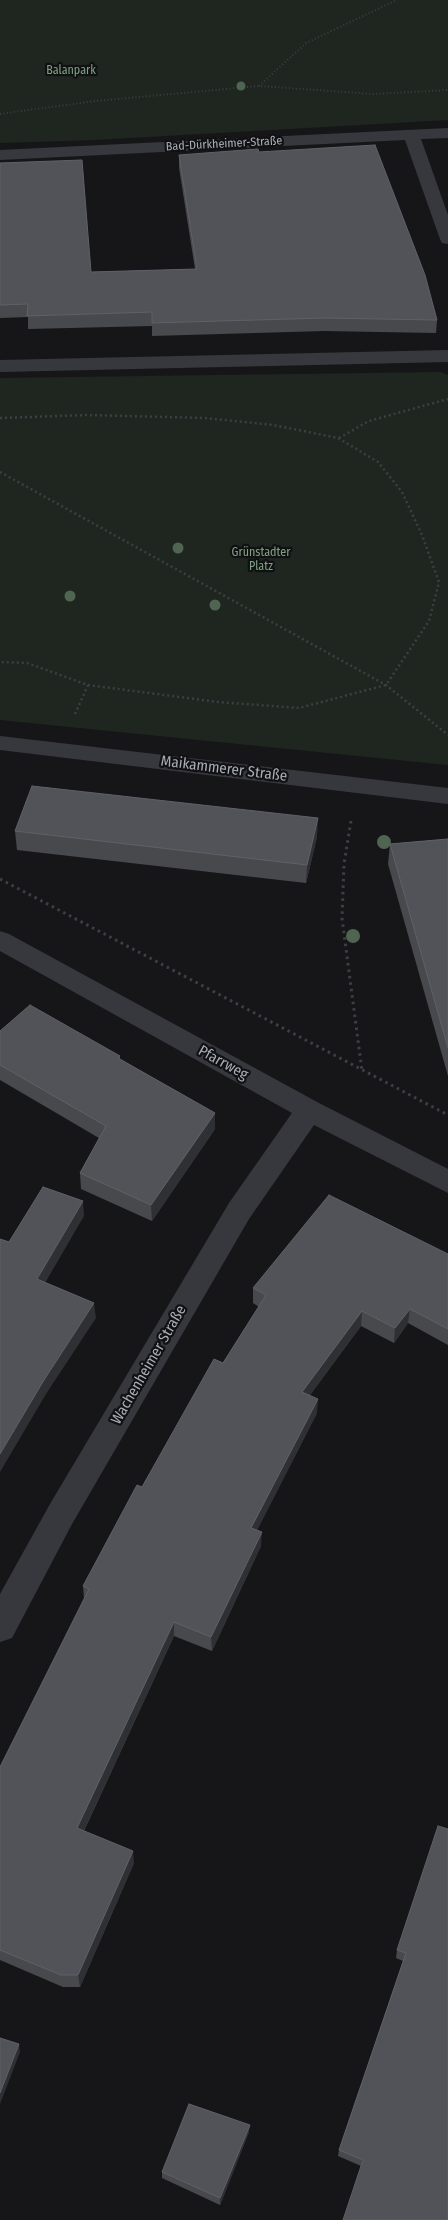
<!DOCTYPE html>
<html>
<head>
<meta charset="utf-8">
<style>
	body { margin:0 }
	canvas { display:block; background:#161618 }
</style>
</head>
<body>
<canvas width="448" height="2220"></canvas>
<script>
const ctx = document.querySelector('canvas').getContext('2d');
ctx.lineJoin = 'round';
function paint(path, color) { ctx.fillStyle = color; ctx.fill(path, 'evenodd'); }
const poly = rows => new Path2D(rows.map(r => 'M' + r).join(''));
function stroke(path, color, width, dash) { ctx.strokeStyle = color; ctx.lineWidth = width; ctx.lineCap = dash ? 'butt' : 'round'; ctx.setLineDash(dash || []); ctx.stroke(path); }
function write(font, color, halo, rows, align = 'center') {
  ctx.font = font + ' "Fira Sans Condensed",sans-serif'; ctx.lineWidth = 4.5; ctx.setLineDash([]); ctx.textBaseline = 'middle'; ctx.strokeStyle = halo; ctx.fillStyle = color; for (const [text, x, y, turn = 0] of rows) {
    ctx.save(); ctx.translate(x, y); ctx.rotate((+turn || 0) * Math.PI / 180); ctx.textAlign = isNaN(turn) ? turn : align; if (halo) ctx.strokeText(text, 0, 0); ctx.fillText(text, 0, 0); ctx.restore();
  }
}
paint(poly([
	[0,0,448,0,448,120,94,140,0,143],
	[441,372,448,375,448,765,0,720,0,378]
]), '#1e261f');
stroke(poly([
	[259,86,306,43,397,0],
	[0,114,95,101,259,86,374,94,448,90]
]), '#3d3f44', 2, [1, 2.5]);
stroke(poly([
	[0,418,87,415,205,418,273,425,338,438,378,462,402,492,422,535,439,582,429,621,386,685,299,708,218,702,88,685,27,663,0,662],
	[339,438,369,421,448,399],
	[0,472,386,685,448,735],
	[75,714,88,685]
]), '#3d3f44', 2.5, [2, 3]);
stroke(poly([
	[351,821,344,864,342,918,362,1071],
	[0,879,448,1115]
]), '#3d3f44', 3, [2.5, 4]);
paint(poly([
	[448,128,448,138,421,139,448,215,448,244,442,243,440,239,405,140,0,160,0,150,448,128],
	[448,350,448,362,0,372,0,360,448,350],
	[0,736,448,788,448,804,0,750,0,736],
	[0,931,9,934,319,1103,448,1169,448,1193,314,1125,249,1219,72,1524,12,1638,0,1642,0,1594,50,1504,229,1203,292,1113,0,951,0,931]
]), '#37383d');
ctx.fillStyle = '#506452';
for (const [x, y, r] of [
	[241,86,4.5],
	[178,548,5.5],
	[70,596,5.5],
	[215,605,5.5],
	[384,842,7],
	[353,936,7]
]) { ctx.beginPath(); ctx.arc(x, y, r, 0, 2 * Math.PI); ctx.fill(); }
paint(poly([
	[259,152,437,320,436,333,324,331,152,336,152,326,28,329,28,317,0,318,0,163,91,272,195,269,179,168,179,155],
	[15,831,317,837,306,883,17,850],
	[448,839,448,1076,388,864,390,844],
	[0,1031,120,1056,120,1059,215,1113,215,1129,152,1221,81,1189,80,1173,99,1138,0,1080],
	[448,1254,448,1345,408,1323,394,1343,361,1326,310,1395,317,1413,257,1530,261,1546,212,1651,174,1636,84,1831,134,1863,80,1987,63,1987,0,1960,0,1767,84,1599,83,1586,142,1487,223,1363,259,1307,253,1303,253,1288],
	[448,1829,361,2166,338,2156,339,2150,403,1961,396,1958,397,1950],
	[249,2132,220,2205,162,2178,162,2172]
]), '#47494d');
paint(poly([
	[318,818,317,837,306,883,307,865],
	[215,1113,215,1129,152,1221,151,1205],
	[83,1201,84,1216,38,1295,37,1279],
	[94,1303,96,1318,46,1394,0,1472,0,1454,44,1380],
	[410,1309,408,1323,394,1343,395,1328],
	[362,1311,361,1326,301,1407,302,1392],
	[318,1399,317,1413,251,1542,251,1528],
	[262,1532,261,1546,212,1651,211,1637],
	[174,1622,174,1636,79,1841,77,1828],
	[133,1851,134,1863,80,1987,78,1975],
	[19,2044,20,2052,0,2104,0,2093],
	[250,2125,249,2132,220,2205,220,2198]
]), '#2f3033');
const building = poly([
	[375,145,425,275,437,320,324,318,152,323,152,312,27,316,28,304,0,305,0,163,82,160,91,272,197,269,179,155,258,149,259,152,375,145],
	[32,786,318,818,307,865,15,831,32,786],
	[448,839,448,1048,390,844,448,839],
	[30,1005,120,1056,118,1058,215,1113,151,1205,80,1173,106,1126,0,1065,0,1031,30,1005],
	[43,1187,83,1201,37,1279,94,1303,44,1380,0,1454,0,1239,9,1242,43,1187],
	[329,1195,448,1254,448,1329,410,1309,395,1328,362,1311,302,1392,318,1399,251,1528,262,1532,211,1637,174,1622,77,1828,133,1851,78,1975,61,1975,0,1950,0,1767,89,1589,83,1586,137,1485,142,1487,214,1359,223,1363,266,1295,253,1288,329,1195],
	[438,1826,448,1829,448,2220,343,2220,363,2160,339,2150,406,1953,397,1950,438,1826],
	[0,2038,19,2044,0,2093,0,2038],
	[189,2104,250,2125,220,2198,162,2172,189,2104]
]);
paint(building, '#525359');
stroke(building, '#5f6168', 1);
write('12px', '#7fa381', '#111113', [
	["Balanpark",71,71],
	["Grünstadter",261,553],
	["Platz",261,567]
]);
write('12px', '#a8adb8', '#111113', [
	["Bad-Dürkheimer-Straße",224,144,-3]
]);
write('15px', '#a8adb8', '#111113', [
	["Maikammerer Straße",224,769,7],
	["Pfarrweg",223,1063,29],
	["Wachenheimer Straße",149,1365,-60]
]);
</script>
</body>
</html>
